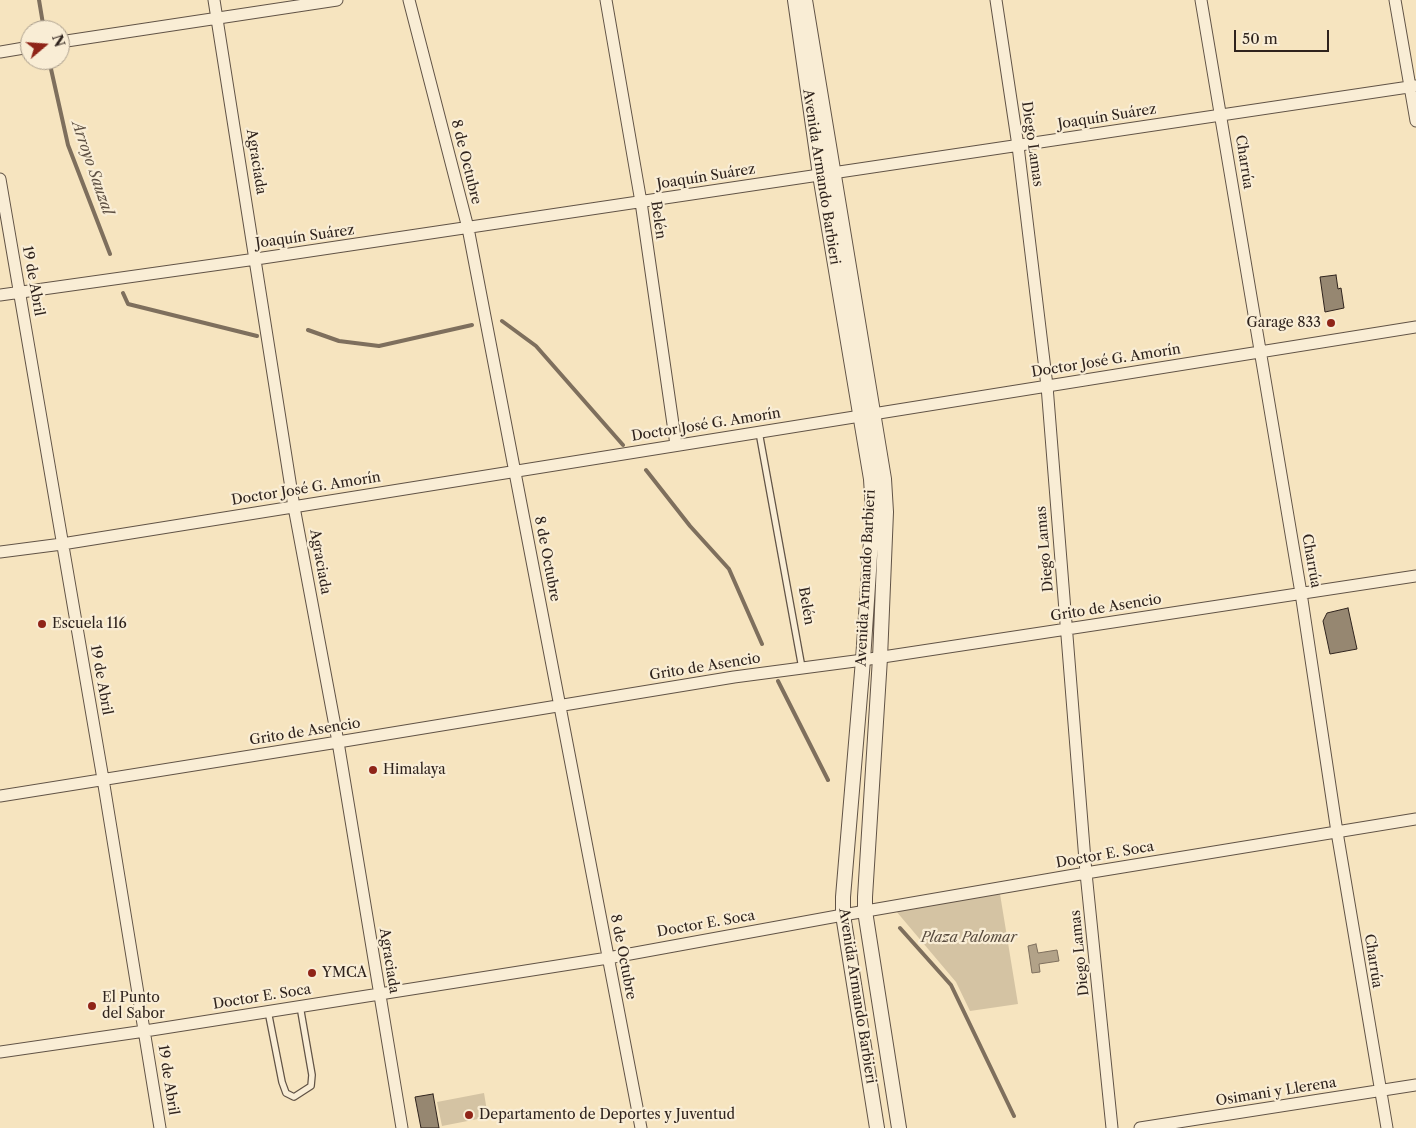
<!DOCTYPE html>
<html>
<head>
<meta charset="utf-8">
<style>
	body { margin:0 }
	#map { position:relative; width:1416px; height:1128px; overflow:hidden; background:#f6e4bf; font-family:"Libre Caslon Text",serif }
	canvas { display:block }
	.north { position:absolute; left:20px; top:20px; width:50px; height:50px; box-sizing:border-box; background:#f9edd5; border:1px solid #a89c8b; border-radius:50%; rotate:72deg; font-size:14px; font-weight:700; line-height:20px; text-align:center; color:#2f231d }
	.north::after { content:''; display:block; margin:auto; width:18px; height:22px; background:#8f2418; clip-path:polygon(50% 0,100% 100%,50% 72%,0 100%) }
	.scale { position:absolute; left:1234px; top:30px; width:95px; height:22px; box-sizing:border-box; border:2px solid #2f231d; border-top:0; padding-left:6px; font-size:15px; line-height:18px; white-space:nowrap; color:#2f231d; -webkit-text-stroke:4px #f9edd5; paint-order:stroke }
</style>
</head>
<body>
<div id="map">
<canvas width="1416" height="1128"></canvas>
<div class="north">N</div>
<div class="scale">50 m</div>
</div>
<script>
const ctx = document.querySelector('canvas').getContext('2d');
ctx.lineJoin = 'round';
function paint(path, color) { ctx.fillStyle = color; ctx.fill(path, 'evenodd'); }
const poly = rows => new Path2D(rows.map(r => 'M' + r).join(''));
function stroke(path, color, width, dash) { ctx.strokeStyle = color; ctx.lineWidth = width; ctx.lineCap = dash ? 'butt' : 'round'; ctx.setLineDash(dash || []); ctx.stroke(path); }
function write(font, color, halo, rows, align = 'center') {
  ctx.font = font + ' "Libre Caslon Text",serif'; ctx.lineWidth = 4.5; ctx.setLineDash([]); ctx.textBaseline = 'middle'; ctx.strokeStyle = halo; ctx.fillStyle = color; for (const [text, x, y, turn = 0] of rows) {
    ctx.save(); ctx.translate(x, y); ctx.rotate((+turn || 0) * Math.PI / 180); ctx.textAlign = isNaN(turn) ? turn : align; if (halo) ctx.strokeText(text, 0, 0); ctx.fillText(text, 0, 0); ctx.restore();
  }
}
paint(poly([
	[1000,894,1018,1004,970,1011,956,982,896,911],
	[484,1093,488,1117,442,1126,437,1102]
]), '#d4c3a3');
const water = poly([
	[1036,944,1038,953,1057,950,1059,961,1039,964,1040,972,1032,973,1028,946,1036,944]
]);
paint(water, '#b2a288');
stroke(water, '#7e6f5d', 1);
stroke(poly([
	[39,0,44,30],
	[49,60,68,145,110,254],
	[123,293,128,304,257,336],
	[502,321,536,346,623,445],
	[308,330,339,341,379,346,472,325],
	[646,470,690,526,729,569,762,644],
	[778,681,828,780],
	[900,928,951,985,1014,1116]
]), '#7e6f5d', 4);
const building = poly([
	[1336,275,1338,289,1341,288,1344,308,1325,312,1320,277,1336,275],
	[1348,608,1357,649,1330,654,1323,621,1327,613,1348,608],
	[433,1094,439,1128,421,1128,415,1097,433,1094]
]);
paint(building, '#968771');
stroke(building, '#2f231d', 1);
const service = poly([
	[759,432,802,668],
	[268,1011,282,1082,286,1093,294,1097,311,1086,312,1075,300,1006]
]);
const minor = poly([
	[214,0,294,507,338,742,402,1128],
	[409,0,468,228,641,1128],
	[606,0,641,202,676,445],
	[996,0,1018,146,1047,386,1086,873,1112,1128],
	[1201,0,1301,593,1337,832,1387,1128],
	[1395,0,1416,121],
	[60,42,337,0],
	[0,52,30,47],
	[0,179,103,779,160,1128],
	[0,295,256,259,1416,86],
	[0,552,62,544,1416,327],
	[0,796,338,742,734,677,863,660,1416,576],
	[0,1052,145,1031,608,958,843,915,1086,873,1416,819],
	[1140,1128,1416,1085]
]);
const tertiary = poly([
	[795,0,820,175,871,479,873,511,863,660,843,897,843,915,877,1128],
	[805,0,884,479,886,512,880,658,865,897,865,911,899,1128]
]);
stroke(service, '#615346', 8);
stroke(minor, '#615346', 13);
stroke(tertiary, '#615346', 16);
stroke(service, '#f9edd5', 5.5);
stroke(minor, '#f9edd5', 11);
stroke(tertiary, '#f9edd5', 14);
for (const [x, y, r, color] of [
	[1331,323,5,"#8f2418"],
	[42,624,5,"#8f2418"],
	[373,770,5,"#8f2418"],
	[312,973,5,"#8f2418"],
	[92,1006,5,"#8f2418"],
	[469,1115,5,"#8f2418"]
]) { const dot = new Path2D(); dot.arc(x, y, r, 0, 2 * Math.PI); ctx.fillStyle = color; ctx.fill(dot); stroke(dot, '#f9edd5', 2); }
write('14px', '#2f231d', '#f9edd5', [
	["Joaquín Suárez",1107,117,-9],
	["Diego Lamas",1032,144,82],
	["Agraciada",256,162,81],
	["8 de Octubre",466,162,76],
	["Charrúa",1244,162,81],
	["Joaquín Suárez",706,177,-9],
	["Avenida Armando Barbieri",821,177,81],
	["Belén",658,220,82],
	["Joaquín Suárez",305,237,-8],
	["19 de Abril",33,281,80],
	["Doctor José G. Amorín",1106,361,-9],
	["Doctor José G. Amorín",706,425,-9],
	["Doctor José G. Amorín",306,489,-9],
	["Diego Lamas",1045,549,-95],
	["8 de Octubre",547,559,79],
	["Charrúa",1311,561,80],
	["Agraciada",320,562,80],
	["Avenida Armando Barbieri",866,578,-87],
	["Belén",806,606,80],
	["Grito de Asencio",1106,608,-9],
	["Grito de Asencio",705,667,-9],
	["19 de Abril",101,680,80],
	["Grito de Asencio",305,732,-9],
	["Doctor E. Soca",1105,855,-10],
	["Doctor E. Soca",706,924,-10],
	["Diego Lamas",1080,953,-96],
	["8 de Octubre",623,957,79],
	["Agraciada",389,961,81],
	["Charrúa",1373,961,81],
	["Avenida Armando Barbieri",857,996,81],
	["Doctor E. Soca",262,997,-9],
	["19 de Abril",168,1080,81],
	["Osimani y Llerena",1276,1092,-9]
]);
write('14px', '#2f231d', '#f9edd5', [
	["Garage 833",1321,323,"right"],
	["Escuela 116",52,624],
	["Himalaya",383,770],
	["YMCA",322,973],
	["El Punto",102,998],
	["del Sabor",102,1014],
	["Departamento de Deportes y Juventud",479,1115]
], 'left');
write('italic 14px', '#584b3e', '#f9edd5', [
	["Plaza Palomar",969,938]
]);
write('italic 15px', '#5d4f42', '#f9edd5', [
	["Arroyo Sauzal",92,168,71]
]);
</script>
</body>
</html>
